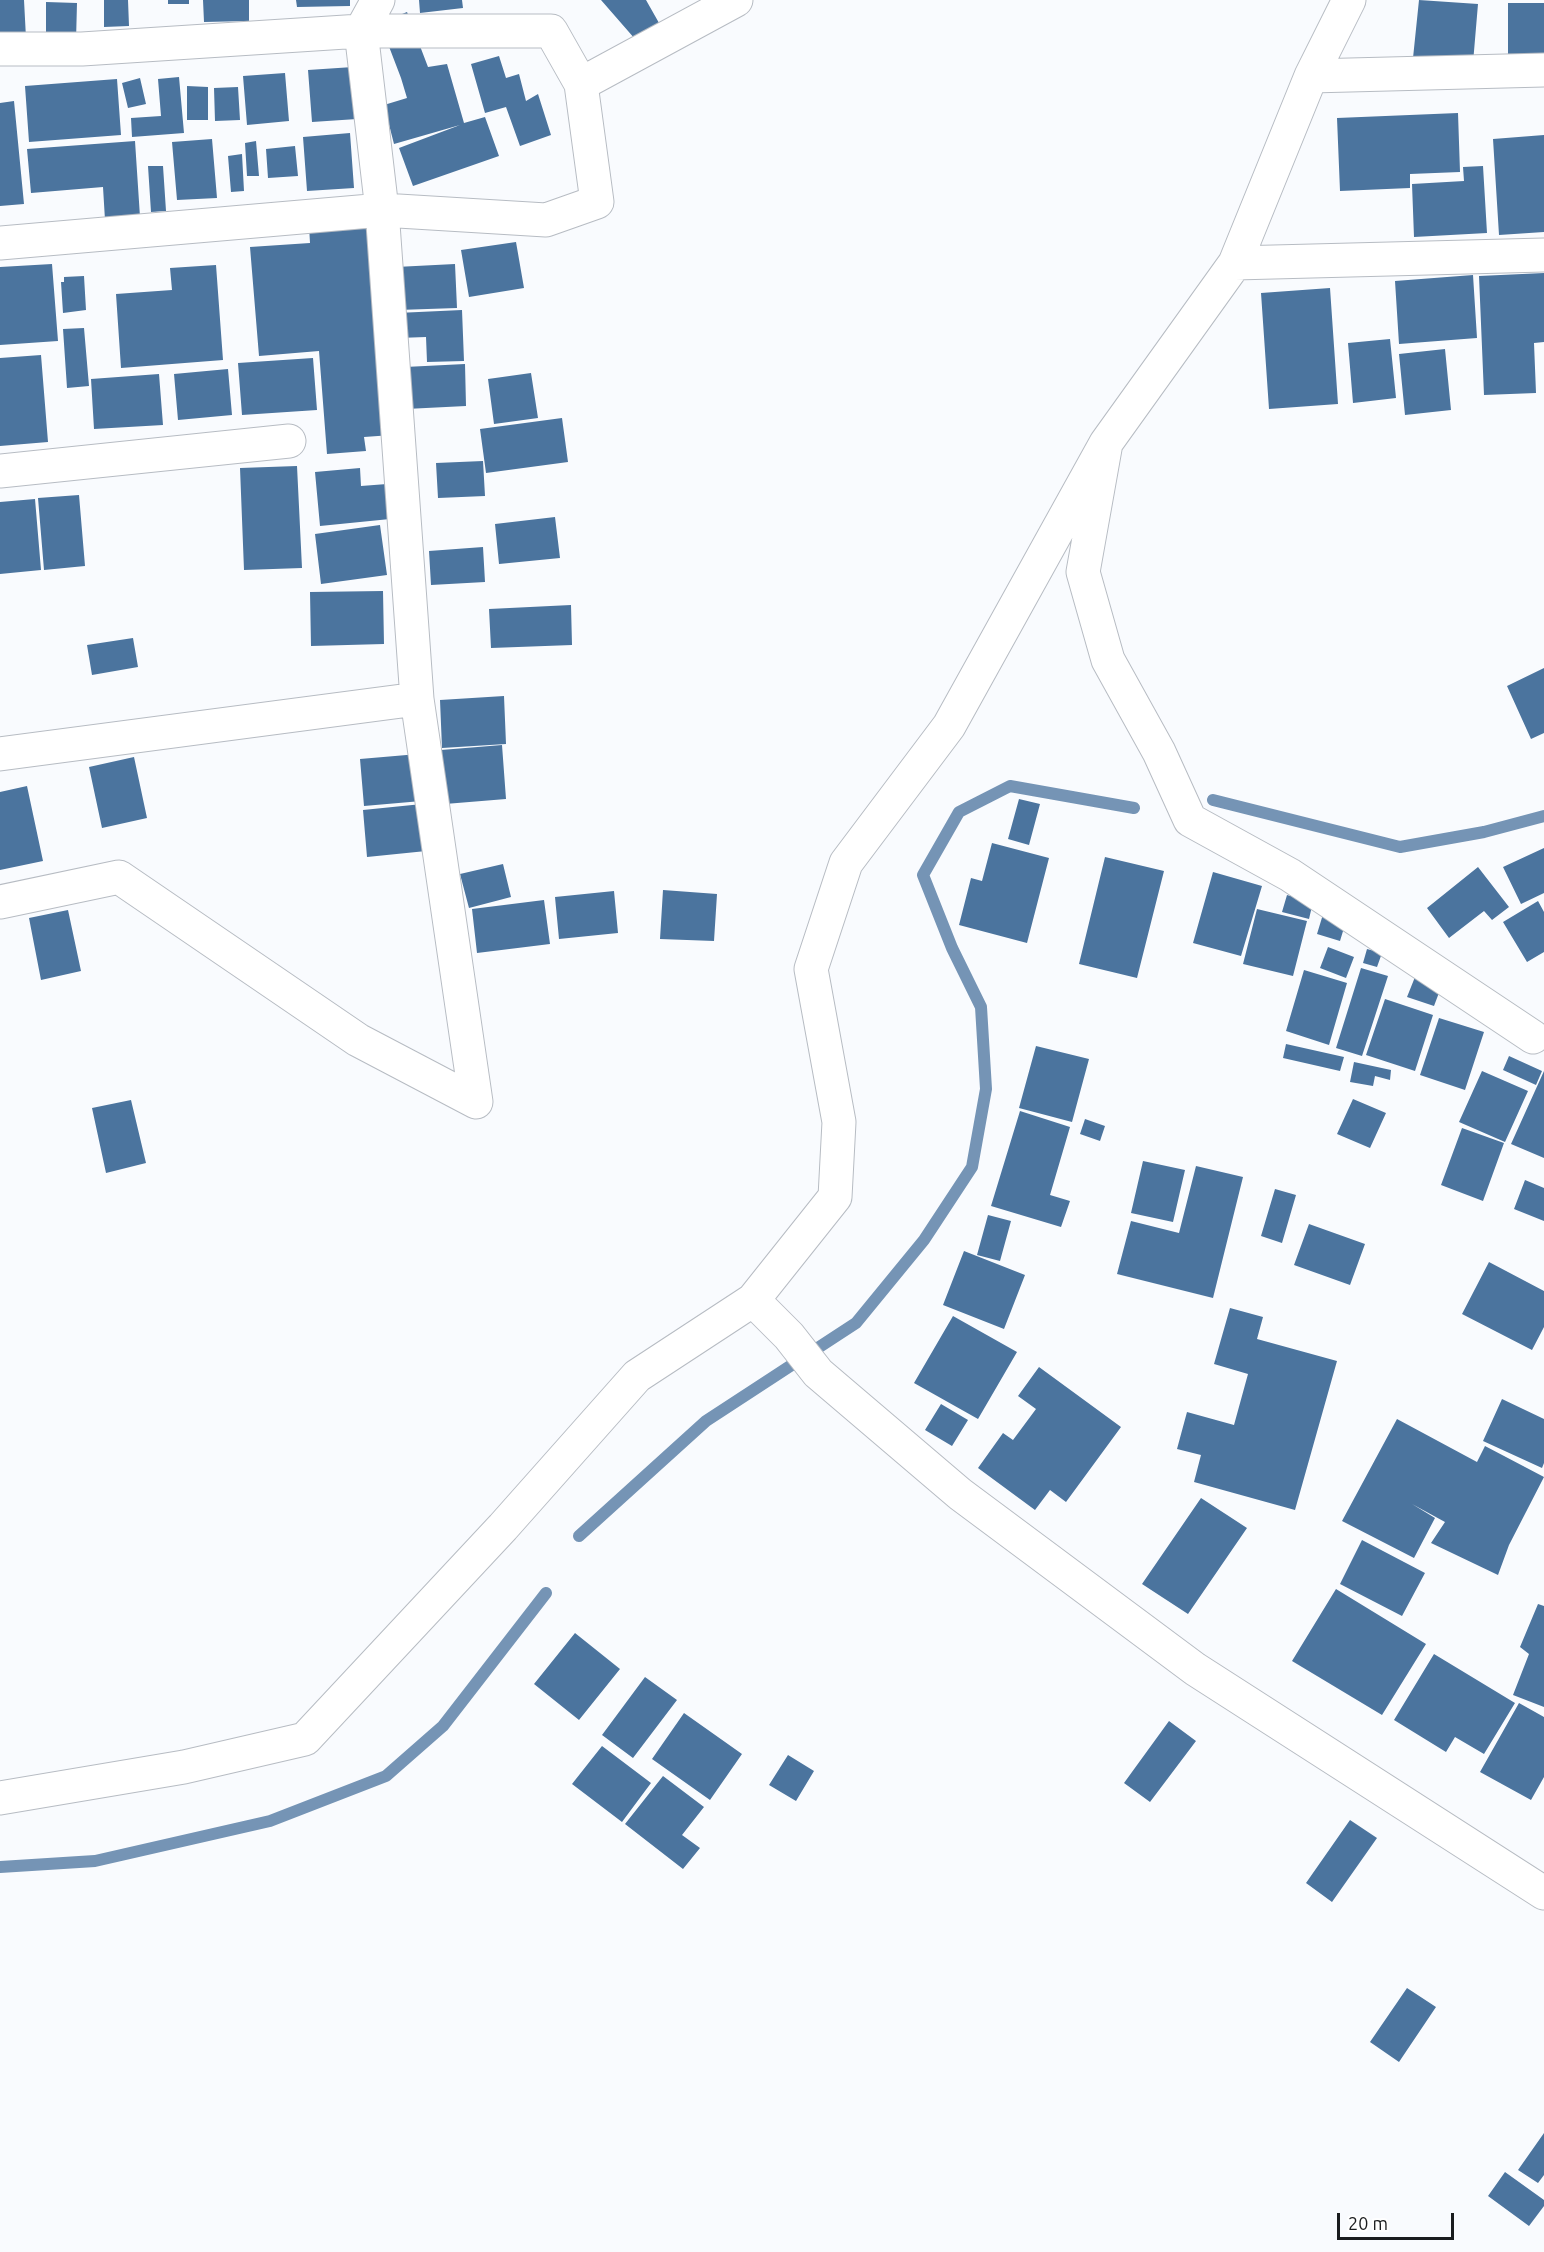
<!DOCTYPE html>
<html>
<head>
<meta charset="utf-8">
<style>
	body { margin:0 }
	#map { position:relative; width:1544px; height:2252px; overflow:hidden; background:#f9fbfe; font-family:Ubuntu,sans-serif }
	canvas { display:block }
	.scale { position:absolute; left:1337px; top:2213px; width:117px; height:27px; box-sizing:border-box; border:3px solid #1a1c1e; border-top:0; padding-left:8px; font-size:18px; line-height:21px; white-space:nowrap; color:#1a1c1e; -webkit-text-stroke:4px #fff; paint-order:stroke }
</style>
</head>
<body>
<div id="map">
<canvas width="1544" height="2252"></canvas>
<div class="scale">20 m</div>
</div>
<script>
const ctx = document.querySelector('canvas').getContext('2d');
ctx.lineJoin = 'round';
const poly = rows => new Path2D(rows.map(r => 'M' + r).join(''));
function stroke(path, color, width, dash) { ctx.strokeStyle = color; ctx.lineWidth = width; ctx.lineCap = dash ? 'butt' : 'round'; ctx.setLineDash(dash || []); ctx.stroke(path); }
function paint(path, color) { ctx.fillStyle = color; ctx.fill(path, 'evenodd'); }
stroke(poly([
	[1213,800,1400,847,1484,832,1544,816],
	[579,1536,706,1421,856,1323,924,1240,972,1167,986,1089,981,1007,952,948,923,875,959,812,1010,786,1134,808],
	[0,1867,95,1861,270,1821,386,1776,443,1726,546,1593]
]), '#7594b5', 12);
paint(poly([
	[0,0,24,0,26,38,0,39],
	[104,0,128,0,129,26,104,27],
	[168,0,189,0,189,4,168,4],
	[203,0,249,0,249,21,204,22],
	[296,0,350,0,350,6,297,7],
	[419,0,462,0,463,8,420,13],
	[601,0,646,0,663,30,635,39],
	[1419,0,1478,4,1473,63,1413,58],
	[46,2,77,3,76,41,46,40],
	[1508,3,1544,3,1544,60,1508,60],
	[407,12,428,67,447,64,464,123,485,117,499,156,413,186,399,148,460,125,394,144,384,105,407,98,401,78,380,23],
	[499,56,506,78,519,74,526,101,538,94,551,135,520,146,506,107,485,113,471,64],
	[353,67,357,119,312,122,308,70],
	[285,73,289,121,247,125,243,76],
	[179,77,184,133,132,137,131,118,161,116,158,79],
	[140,78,146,104,128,108,122,83],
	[117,79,121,135,29,142,25,86],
	[187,86,208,87,208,120,187,120],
	[238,87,240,120,215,121,214,88],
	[14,101,24,204,0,206,0,103],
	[1458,113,1460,172,1410,174,1410,188,1340,191,1337,118],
	[350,133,354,188,307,191,303,137],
	[1544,135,1544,232,1499,235,1493,139],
	[212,139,217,198,177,200,172,142],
	[135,141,140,217,105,220,103,187,31,193,27,149],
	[256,141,259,176,247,176,245,143],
	[295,146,298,176,268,178,266,149],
	[242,154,244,191,231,192,228,156],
	[148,166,163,166,166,211,151,212],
	[1483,166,1487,233,1414,237,1412,184,1464,181,1463,167],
	[375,221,392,435,364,437,366,451,327,454,319,351,259,356,250,247,310,243,309,226],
	[516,242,524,288,469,297,461,250],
	[52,264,58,341,0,345,0,267],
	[455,264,457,308,398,310,396,267],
	[216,265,223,360,121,368,116,294,172,290,170,268],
	[1544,273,1544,342,1534,343,1536,393,1484,395,1479,276],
	[1473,275,1477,338,1399,344,1395,281],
	[84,276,86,310,63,313,61,282,64,282,64,277],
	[1330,288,1338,404,1269,409,1261,293],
	[462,310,464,361,427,362,426,337,398,338,397,313],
	[84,328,89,386,67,388,63,329],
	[1390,339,1396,398,1353,403,1348,343],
	[1445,349,1451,410,1405,415,1399,354],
	[41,355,48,442,0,446,0,358],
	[313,358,317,410,242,415,238,363],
	[465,364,466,406,406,409,405,367],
	[228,369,232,415,178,420,174,374],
	[531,373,538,418,494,424,488,379],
	[159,374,163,425,94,429,91,379],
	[562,418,568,462,486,473,480,429],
	[483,461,485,496,438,498,436,463],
	[297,466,302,568,244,570,240,468],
	[360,468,361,486,387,484,390,519,320,526,315,472],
	[79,495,85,566,44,570,38,498],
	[35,499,41,570,0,574,0,502],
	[555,517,560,558,499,564,495,524],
	[380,525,387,575,321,584,315,534],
	[483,547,485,582,431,585,429,551],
	[383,591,384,644,311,646,310,592],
	[571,605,572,645,491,648,489,609],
	[133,638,138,667,92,675,87,645],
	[1544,668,1544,733,1531,739,1507,686],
	[504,696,506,744,442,748,440,700],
	[502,745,506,799,445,804,441,750],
	[430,753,433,800,364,806,360,759],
	[134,757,147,818,102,828,89,767],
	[27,786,43,861,0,870,0,792],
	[1019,799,1040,804,1029,845,1008,839],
	[432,803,436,850,367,857,363,810],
	[992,843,1049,858,1027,943,959,925,971,878,982,881],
	[1544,848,1544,893,1521,904,1503,867],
	[1105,857,1164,871,1137,978,1079,964],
	[503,864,511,897,469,908,460,874],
	[1478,867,1509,907,1492,920,1484,911,1449,938,1427,908],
	[1213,872,1262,886,1241,956,1193,943],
	[663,890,717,894,714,941,660,939],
	[614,891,618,933,559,939,555,897],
	[1287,895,1313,902,1309,919,1282,912],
	[544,900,550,944,477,953,472,909],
	[1538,901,1544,912,1544,952,1527,962,1503,922],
	[1257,909,1307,921,1293,976,1243,964],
	[68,910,81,971,41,980,29,918],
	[1324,911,1347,918,1340,941,1317,934],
	[1328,947,1354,957,1346,978,1320,968],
	[1367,949,1382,953,1377,967,1363,963],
	[1361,968,1388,976,1362,1056,1336,1048],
	[1304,970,1347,983,1329,1045,1286,1031],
	[1417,972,1443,982,1434,1006,1407,997],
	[1385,999,1433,1015,1415,1071,1366,1055],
	[1439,1018,1484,1032,1465,1090,1420,1075],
	[1286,1044,1344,1057,1340,1071,1283,1058],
	[1036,1046,1089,1059,1072,1122,1019,1108],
	[1509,1056,1542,1071,1536,1085,1503,1070],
	[1354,1062,1391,1070,1390,1080,1375,1076,1373,1086,1350,1082],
	[1482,1071,1528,1091,1505,1142,1459,1122],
	[1544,1071,1544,1158,1511,1144],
	[1353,1099,1386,1113,1370,1148,1337,1134],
	[131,1100,146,1163,106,1173,92,1108],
	[1020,1111,1070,1127,1050,1195,1070,1201,1061,1227,991,1206],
	[1085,1119,1105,1126,1100,1141,1080,1134],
	[1462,1128,1504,1143,1483,1201,1441,1185],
	[1143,1161,1185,1170,1173,1222,1131,1213],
	[1196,1166,1243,1177,1213,1298,1117,1274,1131,1221,1179,1233],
	[1525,1180,1544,1188,1544,1221,1514,1209],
	[1275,1189,1296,1195,1282,1243,1261,1236],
	[988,1215,1011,1221,1000,1261,977,1255],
	[1309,1224,1365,1244,1350,1285,1294,1265],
	[964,1251,1025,1275,1004,1329,943,1305],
	[1489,1262,1544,1291,1544,1327,1532,1350,1462,1314],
	[1230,1308,1263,1317,1257,1339,1337,1361,1295,1510,1194,1482,1201,1455,1177,1449,1187,1412,1234,1425,1248,1374,1214,1364],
	[953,1316,1017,1352,978,1419,914,1383],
	[1039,1367,1121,1427,1066,1502,1050,1490,1035,1510,978,1468,1003,1433,1013,1440,1036,1409,1018,1396],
	[1502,1399,1544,1419,1544,1463,1542,1468,1483,1441],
	[941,1404,968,1420,952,1446,925,1430],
	[1397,1419,1477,1462,1485,1446,1544,1477,1509,1545,1498,1575,1431,1543,1445,1522,1412,1504,1435,1518,1414,1558,1342,1521],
	[1201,1498,1247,1528,1188,1614,1142,1584],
	[1362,1540,1425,1573,1402,1616,1340,1584],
	[1336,1589,1426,1644,1382,1715,1292,1661],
	[1538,1604,1544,1606,1544,1707,1513,1695,1529,1654,1520,1647],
	[575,1633,620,1669,579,1720,534,1684],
	[1434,1654,1515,1703,1484,1754,1455,1737,1446,1752,1394,1720],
	[645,1677,677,1700,633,1758,602,1735],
	[1519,1703,1544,1717,1544,1777,1531,1800,1480,1772],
	[684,1713,742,1754,710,1800,652,1759],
	[1169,1721,1196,1741,1150,1802,1124,1783],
	[602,1746,651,1783,622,1822,572,1784],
	[788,1755,814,1771,796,1801,769,1785],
	[663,1776,704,1807,682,1835,700,1848,683,1869,625,1824],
	[1350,1820,1377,1838,1332,1902,1306,1883],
	[1407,1988,1436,2007,1399,2062,1370,2042],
	[1544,2133,1544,2175,1538,2183,1518,2170],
	[1505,2172,1544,2200,1544,2206,1529,2226,1488,2196]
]), '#4b749e');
const minor = poly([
	[378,0,361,31,382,210,546,220,597,202,581,84,736,0],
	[1349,0,1311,76,1235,263,1106,443,1083,572,1108,660,1159,752,1190,820,1290,875,1533,1037],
	[0,49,82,49,361,31,551,31,581,84],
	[1311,76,1544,70],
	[0,243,382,210,417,699,0,754],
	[1235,263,1544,255],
	[0,471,289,441],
	[0,902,119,877,358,1040,476,1102,417,699],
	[753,1300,789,1336,818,1373,960,1494,1195,1669,1544,1893],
	[0,1798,184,1767,305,1739,503,1527,637,1376,753,1300,835,1197,839,1122,811,969,846,863,949,726,1106,443]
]);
stroke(minor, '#b7bcc3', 35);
stroke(minor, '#fff', 33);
</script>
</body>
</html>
